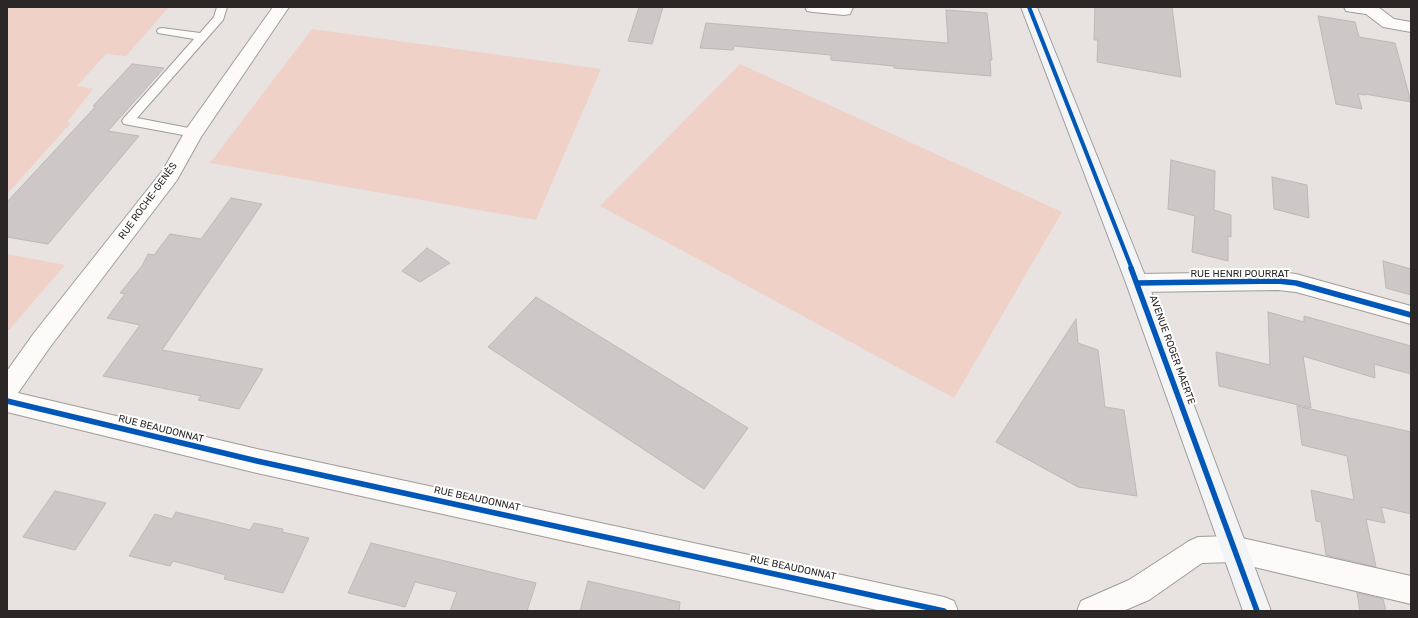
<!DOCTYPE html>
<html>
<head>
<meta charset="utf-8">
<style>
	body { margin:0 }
	#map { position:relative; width:1418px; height:618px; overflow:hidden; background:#e8e2e1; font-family:Rubik,sans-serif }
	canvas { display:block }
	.frame { position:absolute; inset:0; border:8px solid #2b2726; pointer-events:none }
</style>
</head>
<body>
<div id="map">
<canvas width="1418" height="618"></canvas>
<div class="frame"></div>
</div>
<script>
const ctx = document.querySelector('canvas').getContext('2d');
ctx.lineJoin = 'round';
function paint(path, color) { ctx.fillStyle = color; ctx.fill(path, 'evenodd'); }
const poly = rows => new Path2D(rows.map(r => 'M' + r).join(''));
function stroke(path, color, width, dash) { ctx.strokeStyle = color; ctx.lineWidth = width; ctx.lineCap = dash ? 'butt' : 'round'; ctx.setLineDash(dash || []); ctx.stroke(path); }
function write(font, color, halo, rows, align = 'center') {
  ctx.font = font + ' Rubik,sans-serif'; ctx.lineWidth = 4; ctx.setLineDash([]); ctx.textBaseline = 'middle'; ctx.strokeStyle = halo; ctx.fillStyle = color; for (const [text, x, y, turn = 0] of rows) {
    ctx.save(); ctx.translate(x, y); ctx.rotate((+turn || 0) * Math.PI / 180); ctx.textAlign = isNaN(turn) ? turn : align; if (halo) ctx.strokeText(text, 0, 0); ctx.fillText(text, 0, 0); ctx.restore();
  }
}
paint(poly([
	[7,7,169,7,126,56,106,54,77,86,93,89,67,122,71,123,7,194],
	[312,29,601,69,536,220,210,163],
	[740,64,1062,212,954,398,600,206],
	[7,254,65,265,9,330,7,329]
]), '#efd1c8');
const building = poly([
	[639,7,663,7,652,44,628,41,639,7],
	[1095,7,1172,7,1181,77,1097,62,1098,40,1094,40,1095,7],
	[946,10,987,13,992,60,990,60,991,76,894,68,894,66,831,60,831,55,734,46,733,50,700,48,706,23,948,43,946,10],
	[1318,16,1355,22,1359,37,1395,43,1411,102,1365,94,1365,95,1358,94,1362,109,1336,104,1318,16],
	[132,64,164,68,108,131,139,136,48,244,7,237,7,202,96,106,93,106,132,64],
	[1171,160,1215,171,1214,210,1231,215,1231,237,1228,236,1228,261,1192,252,1195,216,1168,209,1171,160],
	[1272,177,1307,185,1309,218,1274,209,1272,177],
	[231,198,262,204,162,350,263,369,239,409,198,400,201,396,103,376,140,325,107,318,125,294,120,293,142,266,148,254,154,255,170,234,201,239,231,198],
	[427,248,450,263,420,282,402,271,427,248],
	[1383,261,1411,269,1411,295,1386,288,1383,261],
	[536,297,748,428,704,489,488,347,536,297],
	[1268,312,1304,322,1304,316,1411,346,1411,374,1374,364,1375,378,1303,356,1311,408,1219,386,1216,352,1270,365,1268,312],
	[1076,319,1078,343,1098,350,1105,407,1124,410,1137,496,1078,487,996,442,1076,319],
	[1297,406,1411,432,1411,514,1381,507,1385,523,1366,519,1376,567,1326,555,1321,522,1316,521,1311,490,1354,500,1347,456,1302,445,1297,406],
	[55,491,106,503,75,550,23,537,55,491],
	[176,512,250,530,254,523,283,529,282,532,309,538,283,593,224,579,226,575,173,561,170,566,129,556,155,514,172,519,176,512],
	[371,543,536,583,527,611,450,611,457,592,415,582,405,607,348,593,371,543],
	[588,581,680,602,679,611,580,611,588,581],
	[1357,593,1383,599,1386,611,1360,611,1357,593]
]);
paint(building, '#cdc8c7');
stroke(building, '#bdb8b7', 1);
const lane = poly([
	[217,7,227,7,223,20,137,118,194,129,198,130,200,133,198,136,194,137,124,124,122,121,124,118,194,39,158,33,157,31,158,29,162,28,200,33,214,17,217,7]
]);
const street = poly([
	[273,7,289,7,201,137,177,180,50,347,18,393,257,449,944,597,954,601,958,611,882,611,257,473,7,412,7,371,34,333,163,170,187,128,273,7],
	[805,7,853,7,850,14,844,15,813,12,807,11,805,7],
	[1344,7,1378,7,1394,19,1411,22,1411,32,1383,27,1366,14,1346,11,1344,7],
	[1278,272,1296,274,1411,306,1411,324,1296,292,1278,290,1137,292,1129,289,1126,283,1129,277,1137,274,1278,272],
	[1233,536,1411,576,1411,604,1233,562,1202,563,1149,600,1123,611,1077,611,1081,601,1129,580,1189,541,1198,537,1233,536]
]);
const secondary = poly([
	[1021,7,1037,7,1148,283,1271,611,1243,611,1126,283,1021,7]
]);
stroke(lane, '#a09c9b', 2);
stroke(street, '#a09c9b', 2);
stroke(secondary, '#a09c9b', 2);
paint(lane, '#fcfbfa');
paint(street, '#fcfbfa');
paint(secondary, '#f2f4f5');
stroke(poly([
	[1029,7,1132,269]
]), '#0057b8', 4);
stroke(poly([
	[1131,268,1257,611],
	[1137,283,1278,281,1296,283,1411,315],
	[7,401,257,461,944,611]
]), '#0057b8', 5.5);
write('10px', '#2b2726', '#fff', [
	["RUE ROCHE-GENÈS",148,201,-54],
	["RUE HENRI POURRAT",1240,274],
	["AVENUE ROGER MAERTE",1172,350,70],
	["RUE BEAUDONNAT",161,429,14],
	["RUE BEAUDONNAT",477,499,12],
	["RUE BEAUDONNAT",793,568,12]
]);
</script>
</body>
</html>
